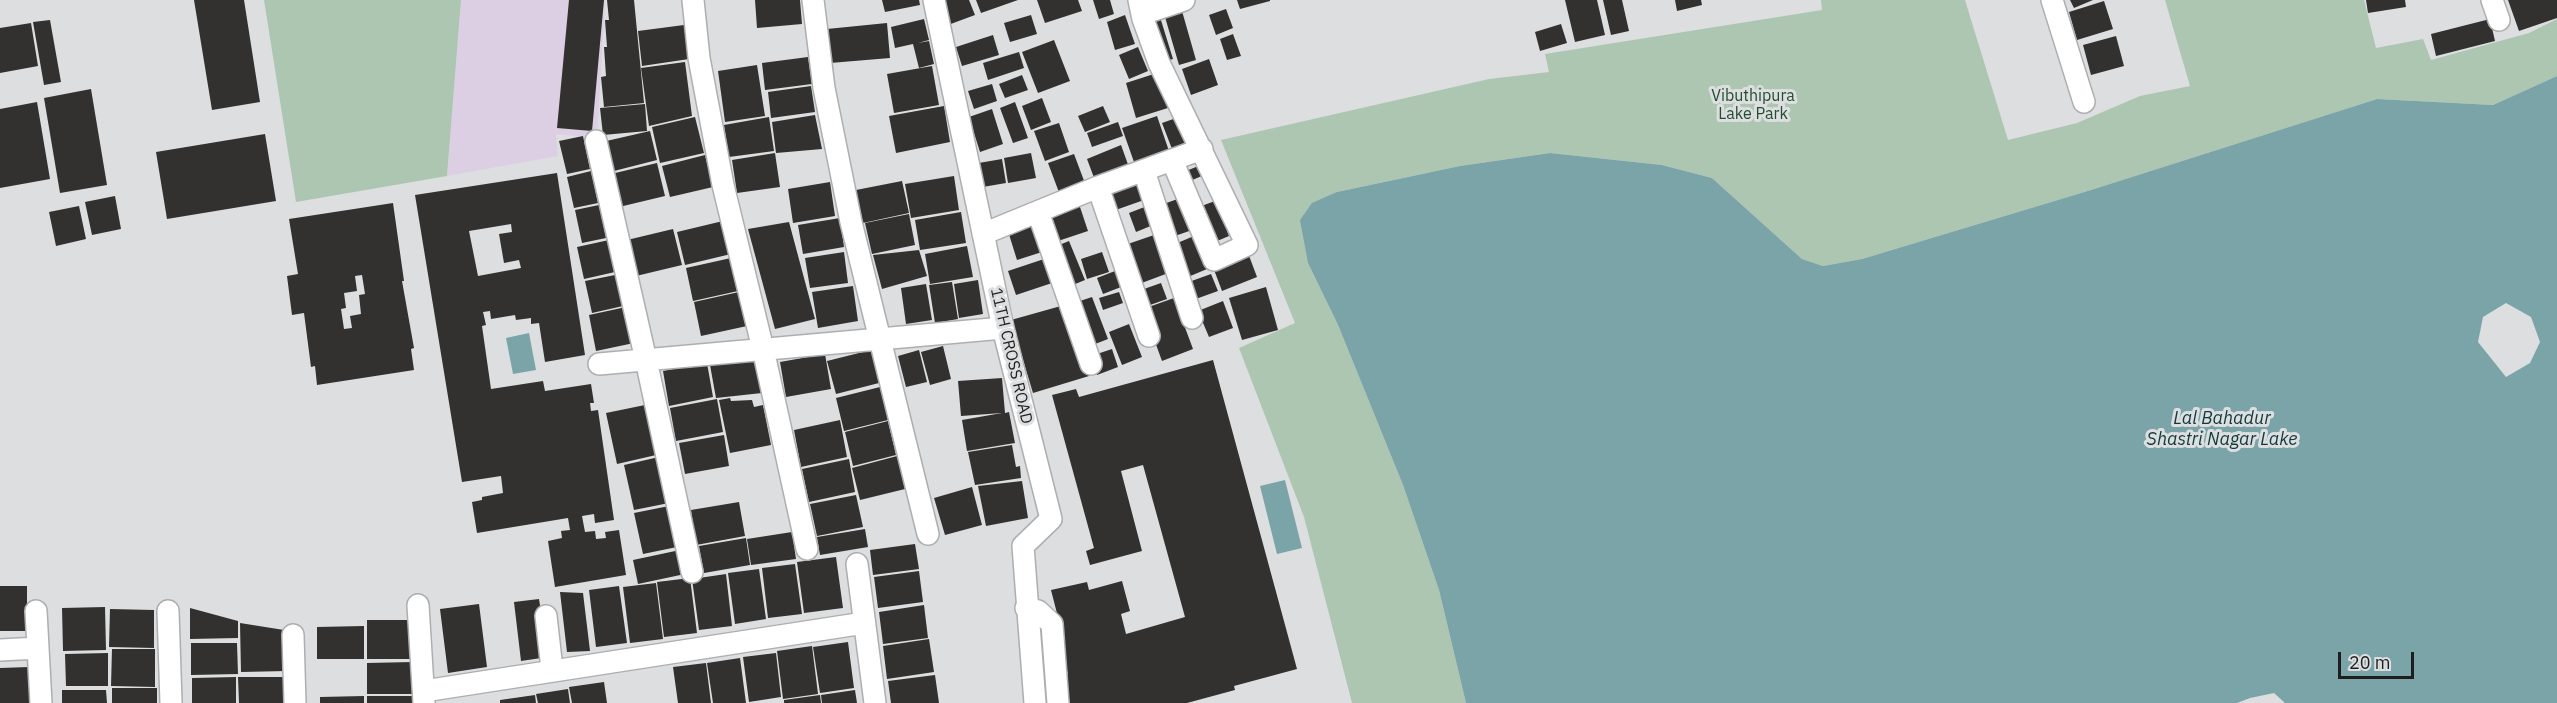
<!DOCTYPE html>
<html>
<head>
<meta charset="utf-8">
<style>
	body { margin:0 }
	#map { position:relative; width:2557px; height:703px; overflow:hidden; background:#dddee0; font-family:"IBM Plex Sans",sans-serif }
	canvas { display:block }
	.scale { position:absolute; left:2338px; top:652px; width:76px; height:27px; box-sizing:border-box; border:3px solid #1e1e1f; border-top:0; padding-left:8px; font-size:18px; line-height:21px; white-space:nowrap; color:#1e1e1f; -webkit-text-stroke:4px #dddee0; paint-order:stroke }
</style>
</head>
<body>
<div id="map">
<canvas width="2557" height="703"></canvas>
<div class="scale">20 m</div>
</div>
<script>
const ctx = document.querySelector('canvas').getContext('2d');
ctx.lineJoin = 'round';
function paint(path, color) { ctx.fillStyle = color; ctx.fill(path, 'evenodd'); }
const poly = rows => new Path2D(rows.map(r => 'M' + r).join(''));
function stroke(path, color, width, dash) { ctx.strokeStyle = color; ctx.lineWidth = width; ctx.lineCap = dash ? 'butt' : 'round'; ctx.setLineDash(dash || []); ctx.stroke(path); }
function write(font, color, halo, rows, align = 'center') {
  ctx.font = font + ' "IBM Plex Sans",sans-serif'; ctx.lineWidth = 6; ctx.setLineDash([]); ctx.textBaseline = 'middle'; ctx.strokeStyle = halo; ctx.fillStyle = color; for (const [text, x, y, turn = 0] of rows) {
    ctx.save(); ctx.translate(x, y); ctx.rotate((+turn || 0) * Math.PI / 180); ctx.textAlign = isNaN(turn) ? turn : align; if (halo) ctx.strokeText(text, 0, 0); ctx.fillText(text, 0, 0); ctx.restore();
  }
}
paint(poly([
	[461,0,605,0,597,138,556,134,558,156,447,176]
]), '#dccfe3');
paint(poly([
	[264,0,461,0,447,176,296,202],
	[1821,0,1965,0,2008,140,2077,123,2140,96,2190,86,2165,0,2364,0,2376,48,2423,39,2431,60,2529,33,2557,19,2557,76,2493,105,2377,99,2091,190,1862,259,1823,266,1802,259,1712,178,1662,165,1550,153,1460,166,1337,192,1308,263,1338,325,1403,485,1439,590,1466,703,1352,703,1304,517,1239,348,1295,323,1221,140,1489,79,1549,72,1545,54,1822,10]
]), '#adc6b1');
paint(poly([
	[2557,76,2557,703,2285,703,2274,693,2250,698,2237,703,1466,703,1439,590,1403,485,1338,325,1308,263,1300,220,1312,203,1337,192,1460,166,1550,153,1662,165,1712,178,1802,259,1823,266,1862,259,2091,190,2377,99,2493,105],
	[2506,303,2531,317,2540,342,2530,363,2506,377,2478,342,2483,317],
	[529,333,536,370,513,374,506,338],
	[1285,480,1302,548,1277,554,1260,486]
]), '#7aa4a8');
paint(poly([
	[194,0,244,0,260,102,212,110],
	[569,0,604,0,592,131,557,128],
	[607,0,634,0,644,103,604,107,601,77,606,76,604,47,607,47,605,20,609,20],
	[755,0,800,0,802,24,757,28],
	[882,0,919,0,920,5,885,12],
	[941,0,969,0,975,15,948,25],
	[976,0,1018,0,981,13],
	[1037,0,1078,0,1082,11,1045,23],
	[1093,0,1110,0,1114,14,1099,19],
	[1237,0,1270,0,1270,1,1240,9],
	[1565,0,1597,0,1605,35,1575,42],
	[1603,0,1622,0,1629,31,1611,35],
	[1675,0,1701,0,1702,5,1677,11],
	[2070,0,2093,0,2074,8],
	[2366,0,2405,0,2406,7,2368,13],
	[2508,0,2557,0,2557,18,2519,31],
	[2104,1,2113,29,2077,40,2069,12],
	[1226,9,1233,28,1216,35,1209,15],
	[1182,11,1196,60,1179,65,1165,17],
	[1031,15,1037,34,1010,42,1004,23],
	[1125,15,1135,44,1115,50,1107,22],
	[1160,17,1173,59,1161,62,1147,21],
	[924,19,929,40,918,43,929,41,934,64,919,68,913,44,895,48,891,27],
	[2490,19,2495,41,2436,56,2431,34],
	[50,20,61,82,44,85,33,22],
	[31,23,38,66,0,73,0,28],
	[887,23,890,58,830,63,827,29],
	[1561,24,1567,43,1540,51,1535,32],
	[684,25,689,59,642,66,638,31],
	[1233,34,1241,56,1227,60,1220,39],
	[993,35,999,55,962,66,956,47],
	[2116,36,2124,66,2091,75,2083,45],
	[1054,40,1070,81,1038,93,1022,52],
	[1138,47,1148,71,1129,79,1119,55],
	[1019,52,1024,68,988,80,983,63],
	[808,57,812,84,765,90,762,63],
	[1209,59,1218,85,1191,95,1182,69],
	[685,62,692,116,649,126,641,68],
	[757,65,765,116,725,122,718,71],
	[932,66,939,105,894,113,887,74],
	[1160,72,1171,107,1136,118,1126,83],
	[1022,75,1028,90,1005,98,999,84],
	[992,84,997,101,974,109,968,91],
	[811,86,815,112,771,118,768,92],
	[91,89,107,185,60,193,44,98],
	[1042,98,1051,122,1031,130,1022,106],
	[37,102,50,179,0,188,0,109],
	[1015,102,1028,138,1013,143,1000,108],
	[645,104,647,131,603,135,600,108],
	[944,106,950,142,896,153,889,116],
	[1103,106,1110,122,1085,132,1078,116],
	[992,109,1003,144,980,152,969,117],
	[815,115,822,149,776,153,772,122],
	[1157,116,1169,151,1134,162,1122,128],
	[695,117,704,153,660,163,652,127],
	[769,117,774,151,729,157,724,125],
	[1179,117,1189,142,1172,149,1162,123],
	[1118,122,1123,136,1092,147,1087,133],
	[1059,123,1069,152,1045,161,1034,131],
	[650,131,657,160,610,172,602,142],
	[265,134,276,201,167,219,156,152],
	[583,136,590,169,567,174,559,141],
	[1121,145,1130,170,1096,183,1087,159],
	[775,153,780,187,737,193,732,160],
	[1031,153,1036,178,1008,183,1004,158],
	[1074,154,1086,186,1060,195,1048,163],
	[705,155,713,187,670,197,662,166],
	[1002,159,1006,183,977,188,973,164],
	[657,163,665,196,619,207,611,174],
	[1206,163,1209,173,1185,183,1181,173],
	[591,171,598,203,574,208,567,177],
	[557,173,585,355,545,362,539,323,531,324,531,318,516,320,515,315,491,319,490,311,483,312,486,325,482,326,491,389,543,381,545,391,591,384,594,403,590,403,591,411,598,410,614,520,595,523,594,514,582,516,585,532,595,531,596,539,606,538,605,532,619,530,626,575,555,587,548,541,562,538,561,531,570,530,568,518,477,533,472,502,482,500,482,497,503,493,501,476,462,482,415,195],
	[511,224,512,232,499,234,504,263,519,260,521,268,478,276,469,231],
	[954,176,959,210,911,218,905,184],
	[902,181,909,213,863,223,856,190],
	[830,182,835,216,793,223,788,189],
	[1139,183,1144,200,1110,212,1104,194],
	[115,196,121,229,92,235,85,202],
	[1183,197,1195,229,1172,237,1161,205],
	[1215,201,1222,220,1230,216,1235,228,1227,231,1229,236,1210,244,1196,208],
	[393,203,404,281,402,281,414,348,411,349,414,370,317,385,315,366,311,367,304,313,292,315,287,276,298,274,289,219],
	[362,275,365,294,359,295,361,314,350,316,352,328,344,329,341,309,346,308,344,293,357,291,355,276],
	[1079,204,1088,231,1055,242,1046,215],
	[599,205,606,238,582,243,575,210],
	[79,206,86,239,56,246,49,212],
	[1147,206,1153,225,1136,232,1129,213],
	[961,212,966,243,920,250,915,220],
	[909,214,915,245,872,254,865,223],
	[840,218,844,247,803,254,798,225],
	[1032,220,1042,252,1017,260,1007,228],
	[723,221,731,254,685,265,677,232],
	[789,222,815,319,775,329,748,229],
	[673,229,682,265,636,276,627,240],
	[1157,234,1171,272,1139,284,1125,245],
	[1194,236,1207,269,1188,277,1175,244],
	[609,240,615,272,584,279,577,247],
	[1069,241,1085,280,1068,287,1052,248],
	[967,246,973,277,930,284,925,254],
	[919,250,927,276,882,289,873,255],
	[844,252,848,283,810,288,805,258],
	[1102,252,1109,272,1087,279,1081,259],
	[1248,253,1257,277,1222,291,1213,267],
	[731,258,738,291,693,301,686,268],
	[1044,259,1052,283,1016,295,1008,271],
	[1115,271,1121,287,1103,294,1097,278],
	[1211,274,1218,291,1193,300,1186,283],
	[615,275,623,306,592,313,585,281],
	[978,280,983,314,959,318,954,284],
	[952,282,958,319,935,323,929,285],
	[1161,283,1167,299,1150,305,1144,289],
	[926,284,932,320,906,324,901,288],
	[853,286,858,321,818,328,812,292],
	[1266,287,1278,330,1242,340,1229,298],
	[739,292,747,326,701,336,694,302],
	[1119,292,1123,303,1103,310,1099,298],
	[1092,297,1108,339,1090,346,1074,303],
	[1174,298,1193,349,1162,361,1143,309],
	[1223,301,1233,328,1209,337,1198,311],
	[1068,304,1089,376,1033,393,1011,320],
	[626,307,634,343,596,351,589,315],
	[1129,324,1142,357,1122,365,1109,332],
	[943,346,951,379,930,385,921,352],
	[1112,349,1118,367,1097,375,1091,356],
	[871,350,879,383,836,394,827,361],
	[919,350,927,382,906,387,898,356],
	[825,354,831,389,786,397,780,362],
	[755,359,762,393,716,398,710,365],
	[1213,360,1297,669,1234,686,1235,690,1187,703,1070,703,1062,676,1068,674,1059,638,1063,637,1051,590,1087,582,1089,590,1122,581,1130,611,1121,614,1126,634,1185,617,1143,465,1121,471,1142,551,1090,565,1086,551,1094,548,1052,395,1076,389,1079,397],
	[707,363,713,397,669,406,663,371],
	[1002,378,1005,413,1009,412,1015,443,967,451,962,420,1002,413,961,416,958,381],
	[880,387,888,420,844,431,836,398],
	[730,398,731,401,752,400,754,407,763,405,771,445,730,453,719,400],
	[717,399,723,432,676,441,670,408],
	[645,405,656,455,617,464,606,413],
	[840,420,847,457,801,467,794,430],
	[888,421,896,455,853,466,845,432],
	[724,435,729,466,685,474,679,443],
	[1012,445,1016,467,1020,466,1021,478,975,485,968,452],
	[897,456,905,489,860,500,852,468],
	[659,457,669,503,634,510,624,465],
	[849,459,855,492,809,502,802,469],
	[1022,481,1028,518,986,526,978,486],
	[972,487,982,525,945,535,934,498],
	[856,495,863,527,817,536,810,504],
	[739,502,745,536,696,545,691,510],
	[669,506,677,547,643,554,634,513],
	[865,529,868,547,820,555,817,537],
	[792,532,796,559,751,565,747,539],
	[746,538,750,565,704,573,699,546],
	[915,544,919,569,873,575,870,550],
	[680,550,685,574,638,584,633,560],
	[836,557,843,608,804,613,797,562],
	[795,564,802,614,768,618,762,568],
	[759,569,766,619,735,624,728,573],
	[919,571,923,602,878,608,874,577],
	[726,574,732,626,699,630,692,579],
	[690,578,697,633,664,637,657,582],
	[656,583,663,639,630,643,623,587],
	[0,586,27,586,27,631,0,631],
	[619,586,627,643,596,647,589,590],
	[560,592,583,593,590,651,567,652],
	[539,599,548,657,521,661,514,602],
	[479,604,487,667,448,673,440,609],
	[924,605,928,638,883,644,879,612],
	[105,607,106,650,63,651,62,608],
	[190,608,238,621,238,638,190,639],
	[110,609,154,610,154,648,109,647],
	[367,620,413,620,413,659,367,659],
	[240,623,284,630,286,671,241,672],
	[364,626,364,659,317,659,317,627],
	[929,639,934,672,887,679,883,646],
	[848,642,854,688,820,693,813,647],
	[191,643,237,643,238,674,191,675],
	[812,646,818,694,783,699,777,651],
	[112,649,155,649,155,687,111,686],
	[108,653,108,686,66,686,65,654],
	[776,653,781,697,749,702,743,657],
	[740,658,746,703,713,703,707,663],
	[413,662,413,694,367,694,367,663],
	[706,663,711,703,678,703,673,667],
	[29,667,30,703,0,703,0,668],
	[935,675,939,703,891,703,888,681],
	[236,677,236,703,192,703,192,678],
	[238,677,284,677,284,703,239,703],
	[604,682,607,703,572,703,569,687],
	[112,688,157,688,157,703,112,703],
	[568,689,570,703,538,703,536,694],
	[62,690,106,690,107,703,62,703],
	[855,690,857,703,822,703,821,695],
	[535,695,536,703,500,703,500,700],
	[820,695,821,703,784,703,784,700],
	[364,696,364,703,320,703,320,697],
	[367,696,413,696,413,703,367,703]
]), '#32312f');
const minor = poly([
	[693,0,699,58,723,185,763,349,807,549],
	[813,0,824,88,851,222,928,534],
	[934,0,1003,328,1051,519,1023,546,1035,703],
	[1139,0,1143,19,1159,63,1247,245,1214,260,1172,160],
	[2052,0,2084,102],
	[2492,0,2499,20],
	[1142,14,1184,0],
	[596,141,646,360,692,572],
	[1144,171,1192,318],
	[1098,187,1149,336],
	[1038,212,1091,364],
	[983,234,1098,187,1202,149],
	[599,364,1003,328],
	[857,564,875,703],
	[418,605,424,703],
	[1026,608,1038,611,1052,624,1058,703],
	[36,611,41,703],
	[168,611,171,703],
	[546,616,552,669],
	[293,635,295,703],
	[0,650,38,648],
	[424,691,864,623]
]);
stroke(minor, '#adaeb0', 24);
stroke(minor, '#fff', 21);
write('16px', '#214e2d', '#dddee0', [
	["Vibuthipura",1753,96],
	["Lake Park",1753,114]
]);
write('16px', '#1e1e1f', '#dddee0', [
	["11TH CROSS ROAD",1011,356,77]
]);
write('italic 18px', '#103a3d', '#dddee0', [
	["Lal Bahadur",2222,419],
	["Shastri Nagar Lake",2222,440]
]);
</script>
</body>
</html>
